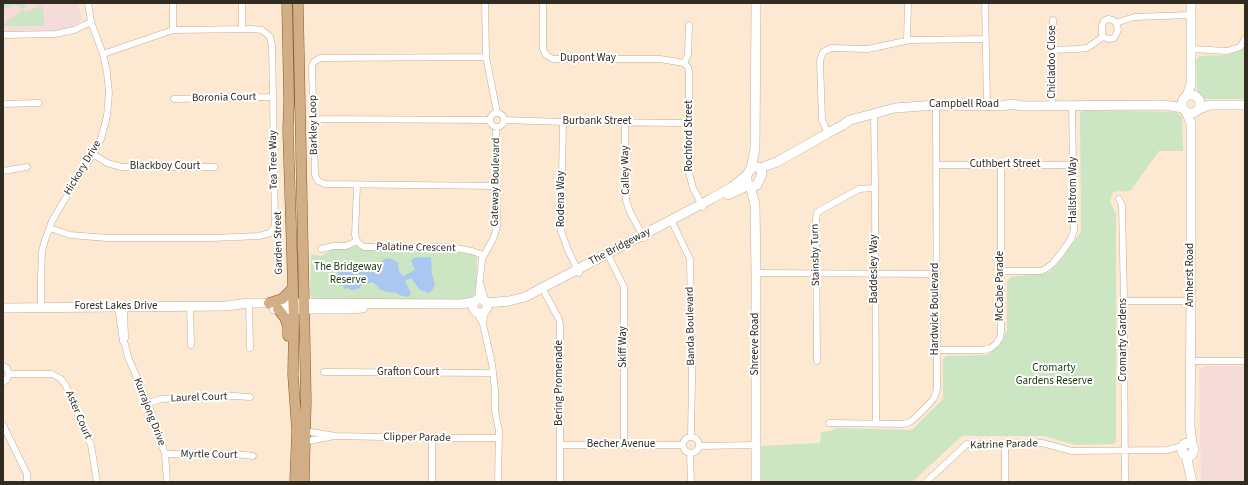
<!DOCTYPE html>
<html>
<head>
<meta charset="utf-8">
<style>
	body { margin:0 }
	#map { position:relative; width:1248px; height:485px; overflow:hidden; background:#fde9d2; font-family:"Source Sans 3",sans-serif }
	canvas { display:block }
	.frame { position:absolute; inset:0; border:4px solid #322b22; pointer-events:none }
</style>
</head>
<body>
<div id="map">
<canvas width="1248" height="485"></canvas>
<div class="frame"></div>
</div>
<script>
const ctx = document.querySelector('canvas').getContext('2d');
ctx.lineJoin = 'round';
function paint(path, color) { ctx.fillStyle = color; ctx.fill(path, 'evenodd'); }
const poly = rows => new Path2D(rows.map(r => 'M' + r).join(''));
function stroke(path, color, width, dash) { ctx.strokeStyle = color; ctx.lineWidth = width; ctx.lineCap = dash ? 'butt' : 'round'; ctx.setLineDash(dash || []); ctx.stroke(path); }
function write(font, color, halo, rows, align = 'center') {
  ctx.font = font + ' "Source Sans 3",sans-serif'; ctx.lineWidth = 4; ctx.setLineDash([]); ctx.textBaseline = 'middle'; ctx.strokeStyle = halo; ctx.fillStyle = color; for (const [text, x, y, turn = 0] of rows) {
    ctx.save(); ctx.translate(x, y); ctx.rotate((+turn || 0) * Math.PI / 180); ctx.textAlign = isNaN(turn) ? turn : align; if (halo) ctx.strokeText(text, 0, 0); ctx.fillText(text, 0, 0); ctx.restore();
  }
}
paint(poly([
	[3,3,78,3,82,20,71,27,53,32,3,31],
	[1204,366,1245,366,1245,482,1201,482,1199,370]
]), '#f6dbdb');
paint(poly([
	[3,3,24,3,26,7,23,9,16,5,3,9],
	[40,5,43,8,45,26,4,26,7,21,23,10,25,12,29,11,37,7,39,7],
	[1245,48,1245,99,1206,99,1200,96,1197,90,1196,60,1200,56,1228,55],
	[1084,110,1176,112,1182,117,1183,151,1159,151,1131,190,1126,192,1120,191,1113,192,1110,201,1116,214,1116,441,1114,444,1076,445,1044,436,962,436,912,482,760,482,761,446,820,443,821,432,831,431,836,428,912,430,943,399,943,360,944,358,947,356,987,355,1000,345,1007,330,1007,282,1009,279,1012,277,1048,273,1059,262,1081,232,1080,113],
	[357,246,364,249,460,250,475,255,477,258,477,261,476,286,474,295,469,301,315,300,310,296,311,254,321,256,333,249,350,248]
]), '#cce5c3');
paint(poly([
	[431,257,432,274,435,285,433,289,429,293,420,290,411,278,405,281,411,293,408,297,399,295,397,293,388,292,381,290,373,282,360,286,360,288,353,290,350,290,349,288,344,289,343,285,339,283,337,280,338,268,346,261,358,262,373,268,385,259,388,258,392,259,399,263,398,266,399,271,403,276,415,270,412,263,411,260,414,258]
]), '#a9c7f0');
const street = poly([
	[173,3,173,30],
	[242,3,242,29],
	[485,3,486,57,497,112],
	[543,3,543,49,546,55,553,59,660,59,684,63],
	[985,3,987,105],
	[1108,19,1113,20,1116,23,1118,30,1114,38,1109,39,1103,37,1102,34,1102,25,1104,21,1108,19],
	[1116,23,1134,17,1191,15],
	[3,35,55,34,74,30,91,22],
	[907,40,908,3],
	[1191,49,1227,51,1240,47,1245,39],
	[1052,50,1077,49,1087,48,1103,37],
	[486,57,320,58,314,62,312,66,315,175,318,181,325,184,497,186],
	[684,63,688,67,689,72,689,173,693,188,703,207],
	[684,63,688,55,689,25],
	[174,99,273,97],
	[3,104,39,103],
	[1052,105,1053,20],
	'490 120a7 7 0 1 1 14 0a7 7 0 1 1-14 0Z',
	[874,113,875,188,876,424],
	[314,119,490,120],
	[504,120,563,122,689,123],
	[563,122,561,231,568,250,579,273],
	[625,122,625,184,626,200,630,212,644,238],
	[828,133,822,120,820,61,823,52,831,48,868,49,910,40,986,39],
	[93,154,107,163,122,167,215,167],
	[936,165,1074,165],
	[3,171,27,167],
	[357,185,355,235,357,241,361,245,364,247,450,247,472,251,483,255],
	[1119,199,1122,205,1124,301,1125,482],
	[671,220,690,259,692,378,691,437],
	[50,228,70,235,107,238,212,238,259,236,270,233,275,226,273,97,272,46,270,37,262,30,252,29,173,30,103,54],
	[321,249,333,246,346,246,357,241],
	[607,253,624,287,624,445],
	[1001,271,1041,271,1047,268,1053,263,1062,252,1071,239,1074,230,1072,105],
	[756,273,937,274],
	[481,286,485,300],
	[542,288,559,319,560,324,560,482],
	[478,299,482,259,494,237,497,226,496,127],
	[1124,301,1191,301],
	[249,303,250,348],
	[118,307,123,341,125,344,128,357,148,403,165,454,167,482],
	[124,307,125,338],
	[190,307,191,345],
	[41,308,41,278,42,252,44,243,52,221,65,199,93,154,101,139,107,116,109,93,107,72,103,54,91,22,88,3],
	[476,311,483,324,492,364,495,390,495,411,499,431,498,482],
	[483,324,485,311],
	[936,350,984,350,991,348,996,344,1000,338,1001,332,1001,165],
	[817,361,816,219,817,213,821,210,859,189,875,188],
	[1191,361,1245,361],
	[3,366,7,368,9,374,7,379,3,382],
	[324,372,492,373],
	[9,374,52,374,61,379,66,386,91,445,97,482],
	[148,403,162,399,234,396,250,397],
	[829,423,903,424,910,422,915,418,930,403,934,398,937,389,936,105],
	[3,425,27,474,27,482],
	[304,431,336,436,432,438,498,438],
	'683 445a8 8 0 1 1 16 0a8 8 0 1 1-16 0Z',
	[432,438,432,482],
	[302,442,330,437],
	[560,445,683,445],
	[699,446,757,445],
	[690,453,691,482],
	[165,454,235,454,253,456],
	[926,482,967,444,1042,443,1072,451,1167,450,1182,446],
	[1005,482,1005,443]
]);
const secondary = poly([
	'1182 104a9 9 0 1 1 18 0a9 9 0 1 1-18 0Z',
	[1187,96,1191,84,1191,3],
	[1199,109,1209,105,1245,105],
	[1186,112,1191,123,1191,301,1190,427,1192,444],
	[755,166,760,168,762,174,757,185,754,186,751,186,747,183,747,175,750,170,755,166],
	[760,168,777,162,828,133,843,125,850,120,895,108,936,105,1002,106,1012,104,1022,106,1164,105,1183,108],
	[751,169,755,149,756,3],
	[750,185,755,205,756,273,756,482],
	[728,195,749,185],
	'473 306a7 7 0 1 1 14 0a7 7 0 1 1-14 0Z',
	[487,303,509,301,525,297,711,199,732,187,747,175],
	[3,308,226,306,249,303,278,303,460,304,474,302],
	[274,309,287,310,314,309,350,309,363,308],
	[1186,455,1192,455,1194,449,1192,444,1189,443,1184,444,1182,449,1183,454,1186,455,1192,482]
]);
const primary = poly([
	[287,3,289,101,288,130,294,320,293,375,297,430,295,482],
	[298,3,306,400,304,482],
	[269,303,282,299,292,289],
	[278,309,285,318,288,327,288,336]
]);
stroke(street, '#c1ae98', 7);
stroke(secondary, '#c1ae98', 10);
stroke(primary, '#855d2d', 11);
stroke(street, '#fff', 6);
stroke(secondary, '#fff', 9);
stroke(primary, '#d1ae85', 10);
write('11px', '#322b22', '#fff', [
	["Dupont Way",588,59],
	["Chicladoo Close",1053,62,-90],
	["Boronia Court",224,98,-1],
	["Campbell Road",964,105],
	["Burbank Street",597,122],
	["Barkley Loop",314,125,-91],
	["Rochford Street",690,136,-90],
	["Tea Tree Way",274,160,-91],
	["Cuthbert Street",1005,165],
	["Blackboy Court",165,167],
	["Hickory Drive",83,168,-59],
	["Calley Way",626,170,-91],
	["Gateway Boulevard",496,182,-89],
	["Hallstrom Way",1074,190,-90],
	["Rodena Way",562,199,-90],
	["Garden Street",279,243,-91],
	["The Bridgeway",620,247,-28],
	["Palatine Crescent",416,248,1],
	["Stainsby Turn",816,255,-91],
	["Baddesley Way",875,269,-90],
	["Amherst Road",1191,275,-90],
	["McCabe Parade",1001,286,-90],
	["Forest Lakes Drive",116,307],
	["Hardwick Boulevard",936,309,-90],
	["Banda Boulevard",691,326,-91],
	["Cromarty Gardens",1124,340,-90],
	["Shreeve Road",756,344,-90],
	["Skiff Way",624,347,-90],
	["Grafton Court",408,373],
	["Bering Promenade",560,383,-90],
	["Laurel Court",199,398,-2],
	["Kurrajong Drive",149,412,69],
	["Aster Court",78,415,67],
	["Clipper Parade",417,438,1],
	["Becher Avenue",621,445],
	["Katrine Parade",1004,445,-2],
	["Myrtle Court",209,455,1]
]);
write('11px', '#173509', '#fff', [
	["The Bridgeway",348,268],
	["Reserve",348,281],
	["Cromarty",1054,369],
	["Gardens Reserve",1054,382]
]);
</script>
</body>
</html>
